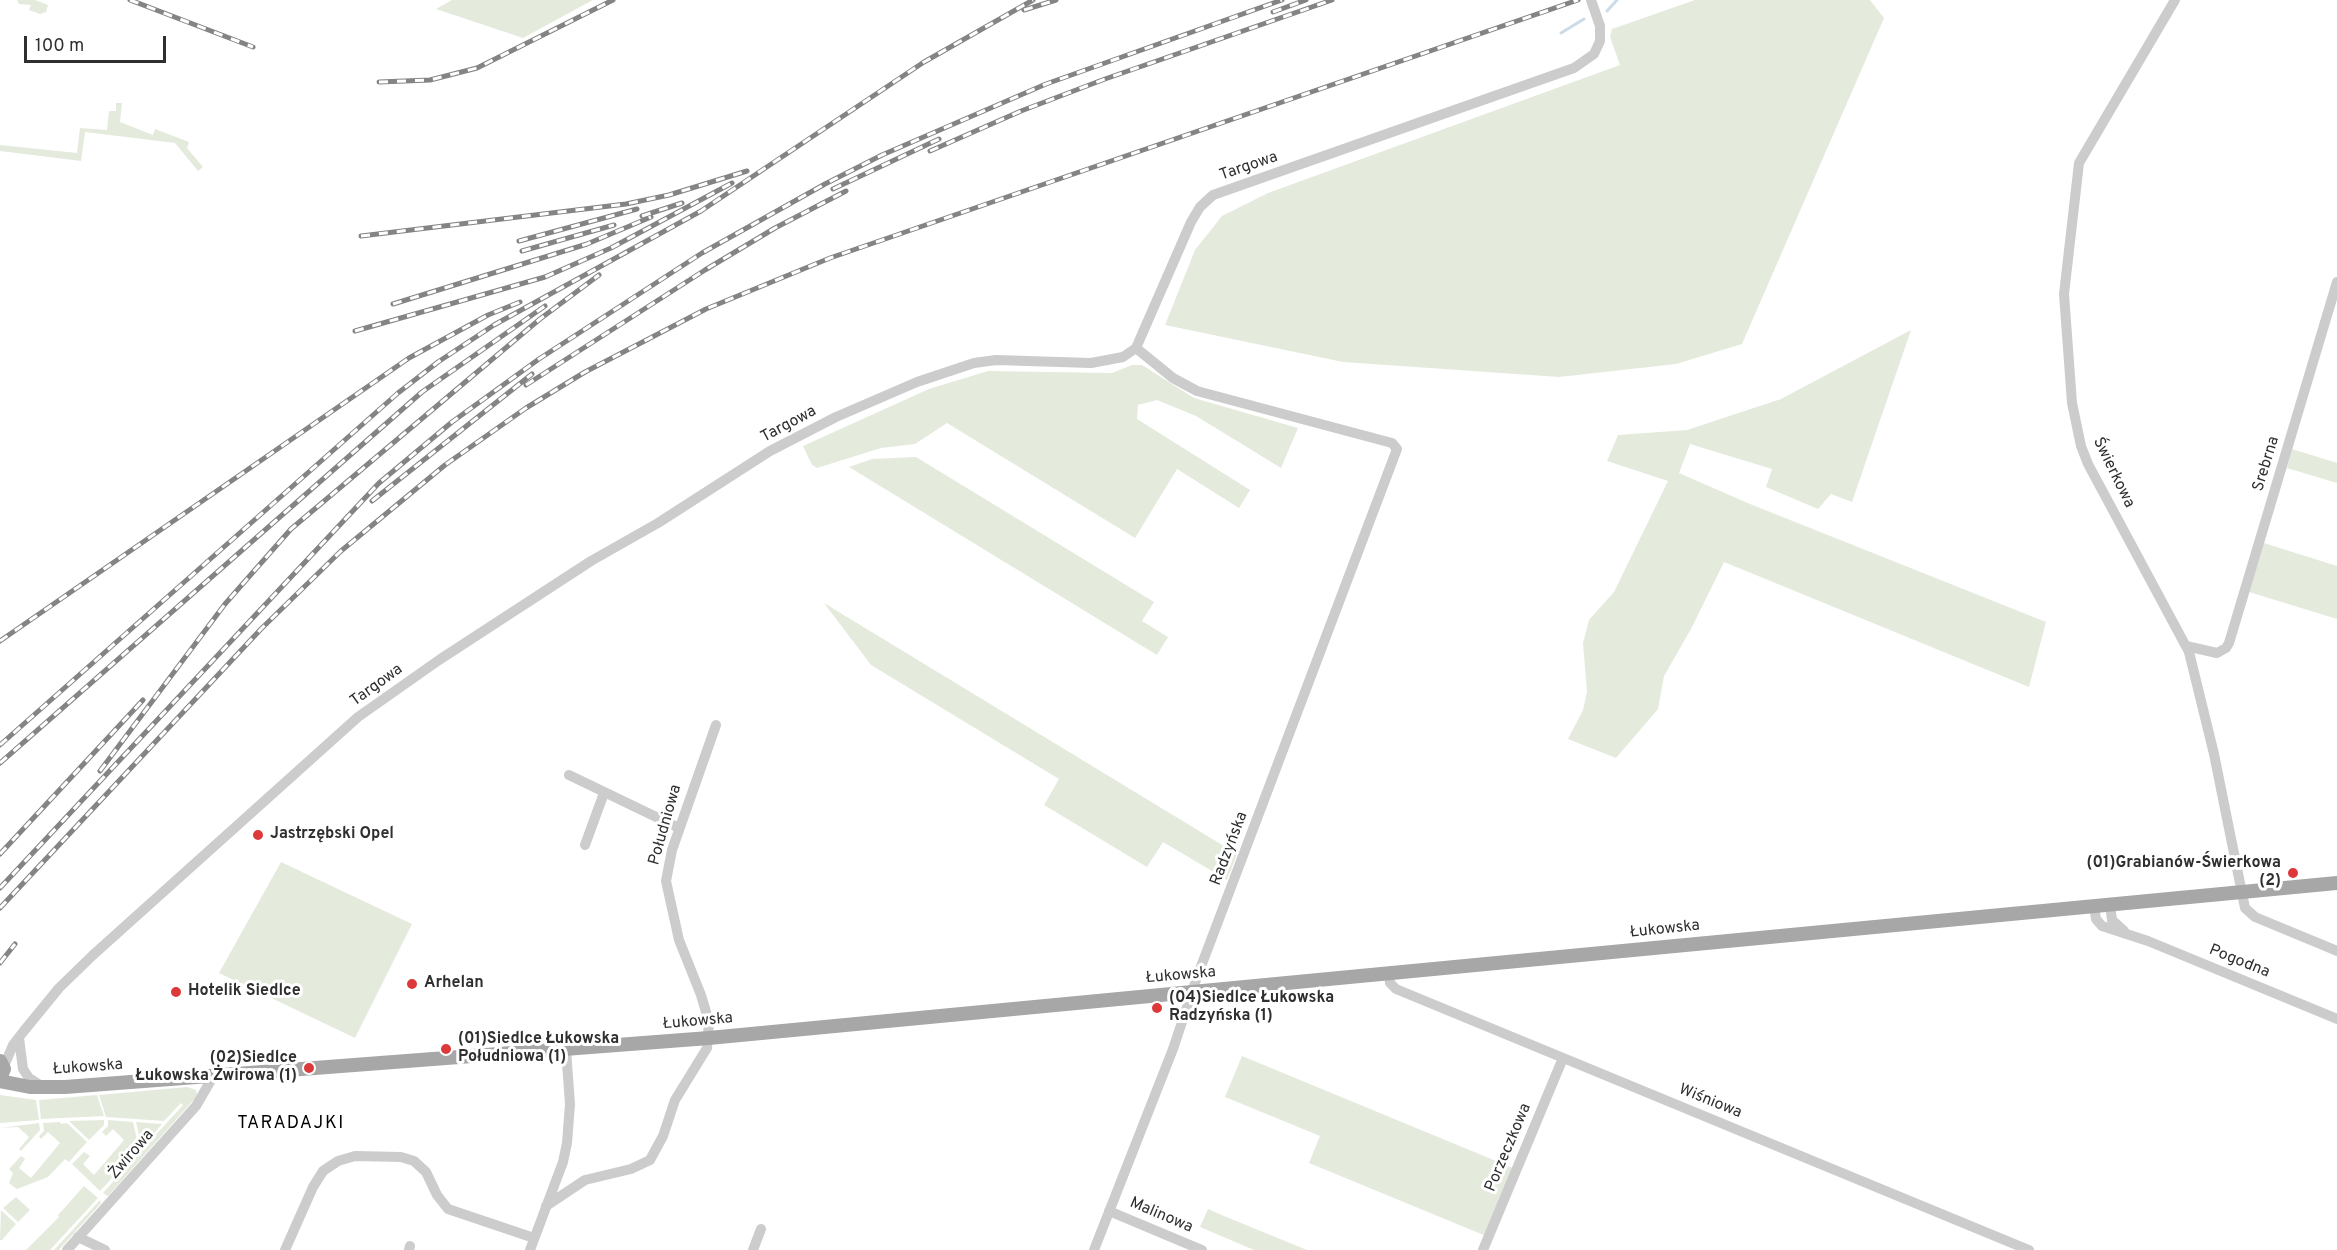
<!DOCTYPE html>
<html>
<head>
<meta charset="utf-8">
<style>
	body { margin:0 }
	#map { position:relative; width:2337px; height:1250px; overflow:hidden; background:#fff; font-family:Overpass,sans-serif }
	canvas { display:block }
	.scale { position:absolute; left:24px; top:36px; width:142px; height:27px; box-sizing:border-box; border:3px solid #2f2f2f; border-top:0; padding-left:8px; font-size:18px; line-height:21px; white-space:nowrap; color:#2f2f2f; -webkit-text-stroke:4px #fff; paint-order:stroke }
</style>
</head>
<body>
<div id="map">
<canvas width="2337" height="1250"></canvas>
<div class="scale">100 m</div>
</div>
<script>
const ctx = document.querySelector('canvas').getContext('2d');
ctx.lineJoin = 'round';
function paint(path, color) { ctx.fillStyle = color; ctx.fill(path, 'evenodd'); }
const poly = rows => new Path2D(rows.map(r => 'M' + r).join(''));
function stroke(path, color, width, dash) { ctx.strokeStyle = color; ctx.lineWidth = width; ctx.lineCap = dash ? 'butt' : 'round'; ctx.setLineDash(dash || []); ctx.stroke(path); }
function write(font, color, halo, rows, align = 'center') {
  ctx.font = font + ' Overpass,sans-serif'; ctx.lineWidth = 6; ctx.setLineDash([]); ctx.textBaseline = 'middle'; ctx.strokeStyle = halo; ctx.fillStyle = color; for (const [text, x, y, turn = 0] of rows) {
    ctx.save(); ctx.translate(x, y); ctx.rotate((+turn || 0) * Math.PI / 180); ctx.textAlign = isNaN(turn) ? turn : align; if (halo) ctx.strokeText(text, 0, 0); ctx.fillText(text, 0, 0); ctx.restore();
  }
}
paint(poly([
	[17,0,35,0,48,5,46,12,40,14,29,10,31,5,19,4],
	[452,0,593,0,523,38,436,9],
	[1695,0,1870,0,1884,18,1742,344,1676,364,1559,377,1343,362,1165,325,1195,250,1222,216,1268,193,1620,65,1610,37,1612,29],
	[116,103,122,103,120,122,153,135,155,129,189,142,187,148,203,167,198,171,175,143,85,132,81,161,0,151,0,145,77,153,80,128,107,130,109,111,116,111],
	[1911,330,1852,502,1831,494,1818,509,1766,487,1772,469,1690,444,1679,473,1750,504,2046,622,2029,687,1724,562,1691,629,1664,676,1658,709,1616,758,1568,739,1583,710,1587,692,1583,643,1589,620,1614,592,1668,481,1607,461,1618,435,1687,430,1781,399],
	[1132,365,1142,365,1194,398,1298,428,1281,468,1196,416,1157,400,1138,405,1137,419,1250,490,1239,508,1177,469,1135,538,947,423,915,444,881,448,817,468,812,465,803,446,929,389,988,371,1112,373],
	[2292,449,2337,463,2337,483,2287,468],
	[916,457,1154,602,1142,621,1168,637,1157,655,849,467,872,459],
	[2264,543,2337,566,2337,619,2249,592],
	[824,603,1237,854,1227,880,1163,842,1147,867,1044,805,1059,779,871,665],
	[281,862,412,924,355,1038,219,973],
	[1242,1056,1513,1168,1486,1236,1309,1163,1320,1136,1225,1097],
	[187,1087,196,1090,197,1096,108,1196,103,1193,183,1105,181,1103,164,1121,106,1117,99,1095],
	[0,1095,36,1100,39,1120,0,1123],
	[97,1095,104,1116,41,1119,39,1100],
	[104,1120,104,1125,89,1140,69,1121],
	[108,1120,133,1122,139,1149,100,1191,72,1164,84,1152,90,1156,83,1164,94,1175,124,1140,113,1129,106,1136,102,1132,108,1126],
	[60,1122,61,1124,67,1123,87,1142,69,1162,65,1159,48,1177,17,1189,9,1183,13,1173,9,1169,21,1156,25,1159,19,1168,31,1178,60,1143,48,1132,41,1139,39,1136,44,1131,43,1123],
	[136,1122,162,1124,142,1148],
	[39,1123,40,1130,21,1151,19,1149,29,1137,18,1127,0,1128],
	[84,1186,98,1198,50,1250,26,1250,59,1217,58,1215],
	[16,1197,30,1210,18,1222,3,1208],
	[100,1200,101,1203,59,1250,54,1250],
	[1208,1209,1224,1216,1307,1250,1254,1250,1200,1227],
	[1,1210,16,1224,2,1240,0,1240]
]), '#e4ebdd');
stroke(poly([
	[1607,11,1617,0],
	[1561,33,1584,19]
]), '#cadcea', 3);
stroke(poly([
	[2175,0,2079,163,2064,294,2072,403,2081,446,2088,464,2189,652,2214,754,2245,908,2255,917,2337,951],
	[2186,646,2217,653,2226,648,2229,643,2337,282],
	[569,775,679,828],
	[585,845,604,793],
	[2110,905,2112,920,2124,931],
	[2094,906,2096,919,2102,926,2148,941,2337,1019],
	[1389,974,1390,983,1396,989,2029,1250],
	[19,1038,23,1069,29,1078,43,1087],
	[4,1066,13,1045,23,1032,59,988,93,955,358,717,439,660,591,561,658,523,770,451,836,417,917,382,974,363,996,360,1091,363,1123,357,1136,348,1191,222,1200,207,1213,195,1574,68,1594,54,1600,41,1600,26,1591,0],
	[546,1206,585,1180,631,1169,650,1160,663,1136,675,1100,707,1048,709,1022,701,995,679,940,666,881,672,850,716,725],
	[1109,1211,1202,1250],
	[78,1237,105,1250],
	[67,1250,196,1106,214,1075],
	[285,1250,313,1187,323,1171,338,1161,355,1156,401,1157,414,1161,426,1172,437,1195,448,1209,534,1238],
	[409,1250,410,1246],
	[530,1250,563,1162,567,1143,570,1104,566,1050],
	[753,1250,761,1229],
	[1094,1250,1173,1049,1197,977,1397,449,1392,443,1197,391,1173,378,1136,348],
	[1483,1250,1563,1058]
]), '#ccc', 10);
stroke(poly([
	[0,1061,4,1069,0,1079],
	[0,1081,30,1087,65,1087,709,1038,2337,883]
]), '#a7a7a7', 14);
const rail = poly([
	[130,0,253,47],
	[1024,10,1056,0],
	[1273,12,1306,0],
	[379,82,430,80,477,68,613,0],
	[930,151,1021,111,1105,79,1332,0],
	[833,189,939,139],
	[642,216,682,203],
	[361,236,626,204,669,195,747,171],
	[519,241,637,209],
	[522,251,614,225],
	[393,304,587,244,651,217],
	[355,331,545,277,611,248,732,183],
	[526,385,705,270,775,228,846,191],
	[372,501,532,374],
	[0,641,409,358,488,315,520,302],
	[0,745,398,393,438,362,494,325,701,211,924,62,1033,0],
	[0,763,422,392,545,306],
	[100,771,225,604,291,529,540,319,599,275],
	[0,854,143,700],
	[0,888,379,483,452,422,539,359,702,253,825,184,882,155,1046,84,1282,0],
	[0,908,261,629,341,551,445,465,526,408,585,372,706,309,830,258,1578,0],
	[0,963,15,944]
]);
stroke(rail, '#848484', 5);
stroke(rail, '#fff', 3, [9]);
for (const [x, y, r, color] of [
	[258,835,6,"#dd393a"],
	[2293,873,6,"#dd393a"],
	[412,984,6,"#dd393a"],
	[176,992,6,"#dd393a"],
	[1157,1008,6,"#dd393a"],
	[446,1049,6,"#dd393a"],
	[309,1068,6,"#dd393a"]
]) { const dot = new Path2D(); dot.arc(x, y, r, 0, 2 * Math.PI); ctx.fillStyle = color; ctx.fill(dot); stroke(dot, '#fff', 2); }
write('16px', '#2f2f2f', '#fff', [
	["Targowa",1249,167,-19],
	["Targowa",789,425,-28],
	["Srebrna",2267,464,-73],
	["Świerkowa",2113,473,64],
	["Targowa",377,686,-36],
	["Południowa",666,825,-74],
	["Radzyńska",1230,849,-69],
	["Łukowska",1665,930,-6],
	["Pogodna",2239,962,22],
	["Łukowska",1181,976,-5],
	["Łukowska",698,1022,-5],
	["Łukowska",88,1068,-4],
	["Wiśniowa",1710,1102,22],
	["Porzeczkowa",1509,1148,-67],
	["Żwirowa",132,1155,-49],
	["Malinowa",1161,1216,23]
]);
write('bold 16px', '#2f2f2f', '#fff', [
	["Jastrzębski Opel",270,835],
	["(01)Grabianów-Świerkowa",2281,864,"right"],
	["(2)",2281,882,"right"],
	["Arhelan",424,984],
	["Hotelik Siedlce",188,992],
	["(04)Siedlce Łukowska",1169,999],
	["Radzyńska (1)",1169,1017],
	["(01)Siedlce Łukowska",458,1040],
	["Południowa (1)",458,1058],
	["(02)Siedlce",297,1059,"right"],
	["Łukowska Żwirowa (1)",297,1077,"right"]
], 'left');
ctx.letterSpacing = '1.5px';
write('18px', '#000', '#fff', [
	["TARADAJKI",291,1124]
]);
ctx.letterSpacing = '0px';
</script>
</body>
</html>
